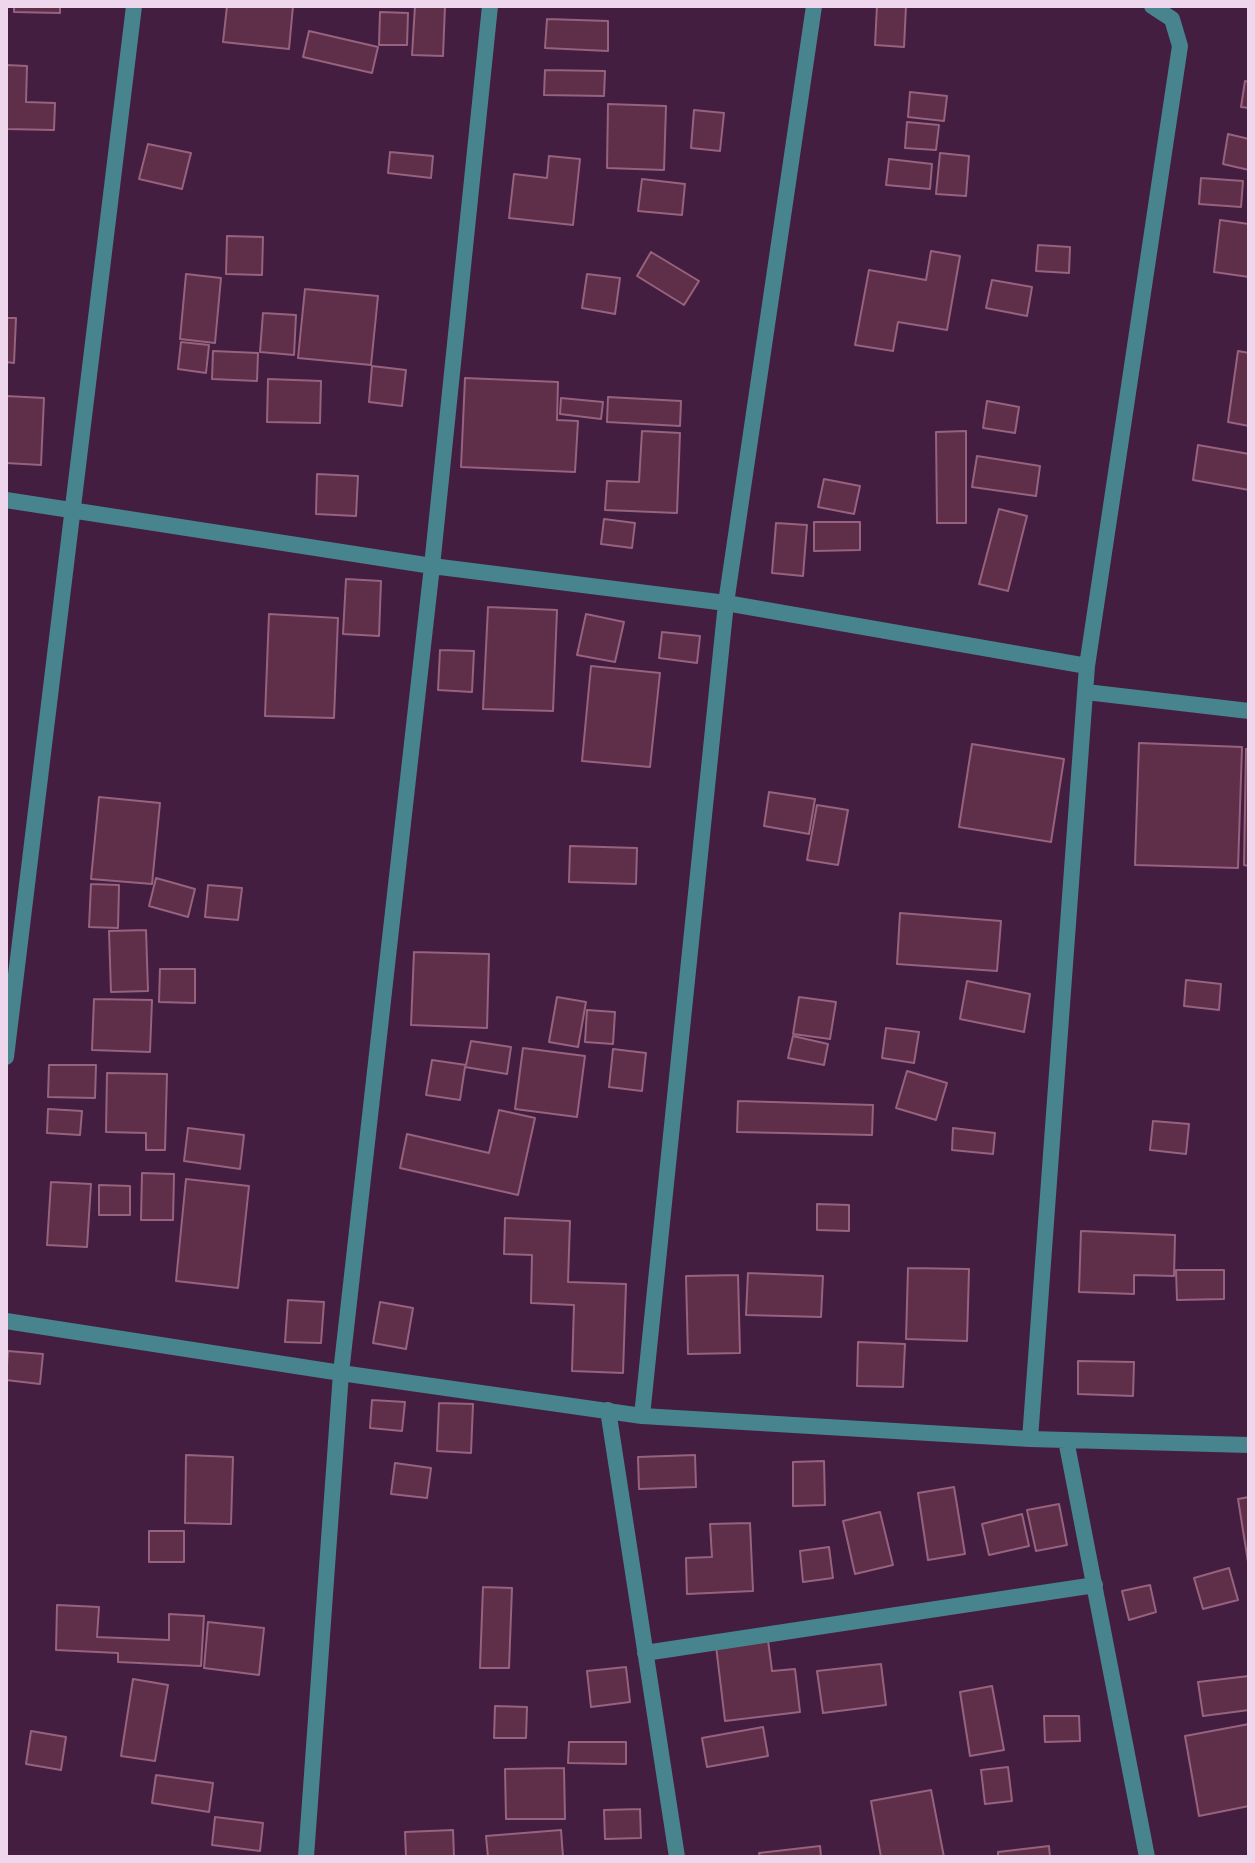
<!DOCTYPE html>
<html>
<head>
<meta charset="utf-8">
<style>
	body { margin:0 }
	#map { position:relative; width:1255px; height:1863px; overflow:hidden; background:#431e41; font-family:"Sofia Sans Condensed",sans-serif }
	canvas { display:block }
	.frame { position:absolute; inset:0; border:8px solid #eed6ec; pointer-events:none }
</style>
</head>
<body>
<div id="map">
<canvas width="1255" height="1863"></canvas>
<div class="frame"></div>
</div>
<script>
const ctx = document.querySelector('canvas').getContext('2d');
ctx.lineJoin = 'round';
function paint(path, color) { ctx.fillStyle = color; ctx.fill(path, 'evenodd'); }
const poly = rows => new Path2D(rows.map(r => 'M' + r).join(''));
function stroke(path, color, width, dash) { ctx.strokeStyle = color; ctx.lineWidth = width; ctx.lineCap = dash ? 'butt' : 'round'; ctx.setLineDash(dash || []); ctx.stroke(path); }
const building = poly([
	[14,6,60,6,60,13,14,12,14,6],
	[227,6,293,6,289,49,223,42,227,6],
	[415,6,445,6,443,56,412,55,415,6],
	[877,6,906,6,904,47,875,45,877,6],
	[380,12,408,13,407,45,379,45,380,12],
	[547,19,608,21,608,51,545,48,547,19],
	[309,31,378,47,372,73,303,57,309,31],
	[6,65,27,66,26,102,55,103,54,130,6,129,6,65],
	[545,70,605,71,604,96,544,95,545,70],
	[1245,81,1249,82,1249,108,1241,107,1245,81],
	[910,92,947,96,944,121,908,117,910,92],
	[608,104,666,106,664,170,607,168,608,104],
	[694,110,724,113,720,151,691,148,694,110],
	[907,122,939,125,936,150,905,148,907,122],
	[1228,134,1249,139,1249,170,1223,164,1228,134],
	[148,144,191,153,182,189,139,179,148,144],
	[390,152,433,156,431,178,388,173,390,152],
	[940,153,969,156,966,196,936,194,940,153],
	[549,156,580,159,573,225,509,218,514,174,547,178,549,156],
	[889,159,932,164,930,189,886,185,889,159],
	[1201,178,1243,181,1241,207,1199,204,1201,178],
	[642,179,685,184,682,215,638,211,642,179],
	[1220,220,1249,224,1249,277,1214,272,1220,220],
	[227,236,263,237,262,275,226,274,227,236],
	[1038,245,1070,247,1069,273,1036,271,1038,245],
	[931,251,960,256,947,330,898,322,893,351,855,345,869,270,926,280,931,251],
	[651,252,699,281,684,305,637,276,651,252],
	[186,274,221,278,215,343,180,339,186,274],
	[587,274,620,278,615,314,582,308,587,274],
	[992,280,1032,287,1027,316,986,308,992,280],
	[305,289,378,296,371,365,298,358,305,289],
	[263,313,296,315,294,355,260,352,263,313],
	[6,318,16,318,14,363,6,362,6,318],
	[181,342,209,345,206,373,178,369,181,342],
	[213,351,258,353,257,381,212,379,213,351],
	[1238,351,1249,353,1249,426,1228,422,1238,351],
	[372,366,406,370,402,406,369,402,372,366],
	[465,378,558,382,557,420,578,421,575,472,461,467,465,378],
	[268,379,321,381,320,423,267,422,268,379],
	[6,396,44,398,41,465,6,463,6,396],
	[608,397,681,401,680,426,607,422,608,397],
	[561,398,603,402,601,419,560,414,561,398],
	[987,401,1019,407,1015,433,983,428,987,401],
	[642,431,680,433,677,513,605,510,607,481,639,482,642,431],
	[966,431,966,523,937,523,936,432,966,431],
	[1198,445,1249,454,1249,490,1193,480,1198,445],
	[977,456,1040,466,1036,496,972,487,977,456],
	[317,474,358,476,356,516,316,514,317,474],
	[824,479,860,486,854,514,818,507,824,479],
	[999,509,1027,516,1008,591,979,584,999,509],
	[604,519,635,523,632,548,601,544,604,519],
	[814,522,860,522,860,550,814,551,814,522],
	[776,523,807,525,803,576,772,573,776,523],
	[346,579,381,581,379,636,343,634,346,579],
	[488,607,557,610,553,711,483,709,488,607],
	[269,614,338,618,334,718,265,716,269,614],
	[586,614,624,622,615,662,577,655,586,614],
	[662,632,700,636,697,663,659,658,662,632],
	[440,650,474,651,472,692,438,690,440,650],
	[591,666,660,673,650,767,582,761,591,666],
	[1139,743,1242,747,1238,868,1135,865,1139,743],
	[972,744,1064,759,1051,842,959,827,972,744],
	[1246,749,1249,749,1249,866,1244,865,1246,749],
	[769,792,815,799,809,834,764,826,769,792],
	[99,797,160,803,152,884,91,879,99,797],
	[817,805,848,810,838,865,807,860,817,805],
	[570,846,637,848,636,884,569,882,570,846],
	[156,878,195,889,188,917,149,906,156,878],
	[91,884,119,885,118,928,89,927,91,884],
	[208,885,242,888,238,920,205,917,208,885],
	[900,913,1001,921,997,971,897,964,900,913],
	[146,930,148,991,111,992,109,931,146,930],
	[414,952,489,954,487,1028,411,1025,414,952],
	[160,969,195,969,195,1003,159,1002,160,969],
	[1186,980,1221,984,1219,1010,1184,1006,1186,980],
	[967,981,1030,994,1024,1032,960,1019,967,981],
	[557,997,586,1002,578,1047,549,1042,557,997],
	[799,997,836,1002,830,1039,793,1034,799,997],
	[94,999,152,1000,150,1052,92,1050,94,999],
	[587,1010,615,1012,613,1044,585,1042,587,1010],
	[886,1028,919,1032,914,1063,882,1058,886,1028],
	[793,1036,828,1044,824,1065,788,1058,793,1036],
	[471,1041,511,1047,507,1074,465,1067,460,1100,426,1095,432,1060,466,1065,471,1041],
	[523,1048,585,1056,577,1117,515,1109,523,1048],
	[613,1049,646,1053,642,1091,609,1087,613,1049],
	[49,1065,96,1065,95,1098,48,1097,49,1065],
	[907,1071,947,1083,936,1120,896,1108,907,1071],
	[107,1073,167,1074,165,1150,146,1150,146,1133,106,1132,107,1073],
	[738,1101,873,1105,872,1135,737,1132,738,1101],
	[48,1109,82,1111,80,1135,47,1133,48,1109],
	[499,1110,535,1118,518,1195,400,1168,407,1134,489,1153,499,1110],
	[1153,1121,1189,1124,1186,1154,1150,1150,1153,1121],
	[188,1128,244,1135,240,1169,184,1161,188,1128],
	[953,1128,995,1133,993,1154,952,1150,953,1128],
	[142,1173,174,1174,173,1220,141,1220,142,1173],
	[186,1179,249,1186,238,1288,176,1281,186,1179],
	[51,1182,91,1184,87,1247,47,1245,51,1182],
	[99,1185,130,1186,130,1215,99,1215,99,1185],
	[817,1204,849,1205,849,1231,817,1230,817,1204],
	[505,1218,570,1221,568,1282,626,1284,623,1373,572,1371,574,1305,531,1303,532,1255,504,1254,505,1218],
	[1081,1231,1175,1235,1174,1276,1134,1275,1134,1294,1079,1292,1081,1231],
	[908,1268,969,1269,967,1341,906,1339,908,1268],
	[1176,1270,1224,1270,1224,1299,1177,1300,1176,1270],
	[748,1273,823,1276,821,1317,746,1315,748,1273],
	[738,1275,740,1353,688,1354,686,1276,738,1275],
	[288,1300,324,1302,321,1343,285,1342,288,1300],
	[380,1302,413,1308,406,1349,373,1343,380,1302],
	[858,1342,905,1344,903,1387,857,1386,858,1342],
	[8,1351,43,1354,40,1384,6,1380,8,1351],
	[1078,1361,1134,1362,1133,1396,1078,1394,1078,1361],
	[372,1400,405,1402,402,1431,370,1428,372,1400],
	[439,1403,473,1404,471,1453,437,1451,439,1403],
	[186,1455,233,1457,231,1524,185,1523,186,1455],
	[695,1455,696,1487,639,1489,638,1457,695,1455],
	[824,1461,825,1505,793,1506,793,1462,824,1461],
	[395,1463,431,1468,427,1498,391,1494,395,1463],
	[954,1487,965,1554,928,1560,918,1493,954,1487],
	[1249,1497,1249,1568,1238,1499,1249,1497],
	[1059,1504,1067,1545,1036,1551,1027,1510,1059,1504],
	[880,1512,893,1565,855,1574,843,1521,880,1512],
	[1022,1514,1029,1546,989,1555,982,1524,1022,1514],
	[750,1523,753,1591,687,1594,686,1558,712,1557,710,1524,750,1523],
	[149,1531,184,1531,184,1562,149,1562,149,1531],
	[829,1547,833,1578,803,1582,800,1551,829,1547],
	[1229,1568,1238,1600,1203,1609,1194,1578,1229,1568],
	[1150,1585,1156,1612,1129,1620,1122,1591,1150,1585],
	[483,1587,512,1588,509,1668,480,1668,483,1587],
	[57,1605,99,1607,97,1637,169,1640,169,1614,204,1616,201,1666,118,1662,118,1653,56,1650,57,1605],
	[208,1622,264,1628,259,1675,204,1668,208,1622],
	[768,1640,772,1671,795,1669,800,1712,725,1721,716,1646,768,1640],
	[881,1664,886,1705,823,1713,817,1671,881,1664],
	[626,1667,630,1702,591,1707,587,1671,626,1667],
	[1249,1676,1249,1710,1203,1716,1198,1682,1249,1676],
	[133,1679,168,1685,155,1761,121,1756,133,1679],
	[992,1686,1004,1750,970,1756,960,1692,992,1686],
	[495,1706,527,1707,526,1738,494,1738,495,1706],
	[1044,1716,1079,1716,1080,1741,1045,1742,1044,1716],
	[1249,1724,1249,1806,1199,1816,1185,1736,1249,1724],
	[763,1727,768,1756,707,1767,702,1738,763,1727],
	[31,1731,66,1737,61,1770,26,1764,31,1731],
	[569,1742,626,1742,626,1764,568,1763,569,1742],
	[1008,1767,1012,1801,985,1804,981,1770,1008,1767],
	[564,1768,565,1819,506,1819,505,1769,564,1768],
	[156,1775,213,1783,209,1812,152,1803,156,1775],
	[931,1790,944,1857,881,1857,871,1801,931,1790],
	[640,1809,641,1838,605,1839,604,1810,640,1809],
	[215,1817,263,1823,260,1851,212,1845,215,1817],
	[453,1830,454,1857,406,1857,405,1832,453,1830],
	[561,1830,563,1857,488,1857,486,1836,561,1830],
	[820,1846,821,1857,760,1857,759,1853,820,1846],
	[1049,1846,1050,1857,998,1857,998,1852,1049,1846]
]);
paint(building, '#5f2e48');
stroke(building, '#97627d', 2);
stroke(poly([
	[6,500,432,566,726,603,1087,666],
	[1086,692,1249,711],
	[6,1057,134,6],
	[6,1321,341,1373,642,1416,1030,1439,1249,1445],
	[608,1410,677,1857],
	[642,1416,726,603,814,6],
	[1030,1439,1087,666,1180,46,1172,19,1152,6],
	[1066,1440,1147,1857],
	[645,1653,1095,1585],
	[306,1857,341,1373,432,566,490,6]
]), '#48848d', 16);
</script>
</body>
</html>
